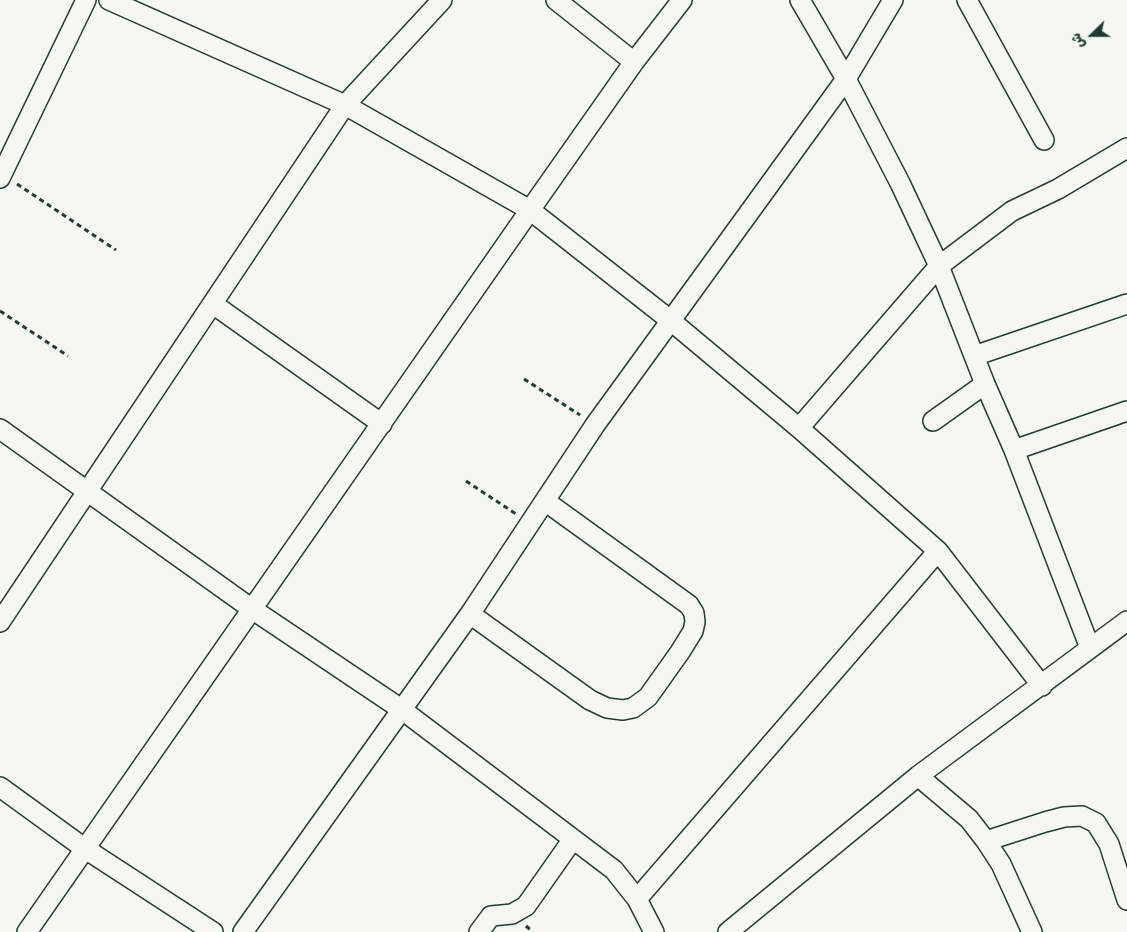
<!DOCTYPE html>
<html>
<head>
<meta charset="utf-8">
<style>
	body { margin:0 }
	#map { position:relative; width:1127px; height:932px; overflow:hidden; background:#f6f6f2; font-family:"Architects Daughter","Playpen Sans Arabic",sans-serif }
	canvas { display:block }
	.north { position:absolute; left:1067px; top:10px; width:50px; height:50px; -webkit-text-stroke:4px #f6f6f2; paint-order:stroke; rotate:248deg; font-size:14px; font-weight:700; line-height:20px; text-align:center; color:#1f3d34 }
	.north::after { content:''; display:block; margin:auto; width:18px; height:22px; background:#1f3d34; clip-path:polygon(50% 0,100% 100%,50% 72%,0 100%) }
</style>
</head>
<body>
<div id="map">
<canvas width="1127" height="932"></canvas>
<div class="north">ش</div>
</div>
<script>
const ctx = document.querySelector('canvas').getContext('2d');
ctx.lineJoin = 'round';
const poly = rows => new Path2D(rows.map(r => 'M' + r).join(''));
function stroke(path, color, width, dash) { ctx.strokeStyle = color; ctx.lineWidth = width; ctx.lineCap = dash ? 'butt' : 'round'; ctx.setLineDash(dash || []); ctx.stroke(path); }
const street = poly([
	[109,0,345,105,530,210,670,320,799,428,938,551,1042,686],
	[556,0,634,62],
	[800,0,846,79,900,183,939,266,985,384,1014,450,1090,648],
	[967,0,1044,140],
	[0,178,86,0],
	[213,304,382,424],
	[974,356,1127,304],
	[933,421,985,384],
	[799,428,939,266,1012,211,1058,189,1127,148],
	[0,429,252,609,401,709,573,839,614,870,637,899,654,932],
	[1014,450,1127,411],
	[470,614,590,700,607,708,623,710,633,708,648,697,680,652,693,631,695,622,694,613,689,605,545,501],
	[0,622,345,105,442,0],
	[918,776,969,819,986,841,1001,864,1032,932],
	[0,787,84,848,213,932],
	[986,841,1045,822,1064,817,1082,816,1096,823,1109,844,1127,900],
	[637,899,938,551],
	[27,932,530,210,634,62,682,0],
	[243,932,470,614,595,425,846,79,893,0],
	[479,932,491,916,512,914,526,906,573,839],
	[728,932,918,776,1127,621]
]);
stroke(street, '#1f3d34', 22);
stroke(poly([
	[17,184,116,250],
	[0,311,68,356],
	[524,379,580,415],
	[466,481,516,514],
	[526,926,533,932]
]), '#1f3d34', 3, [5, 4]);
stroke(street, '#f6f6f2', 19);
</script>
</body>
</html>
